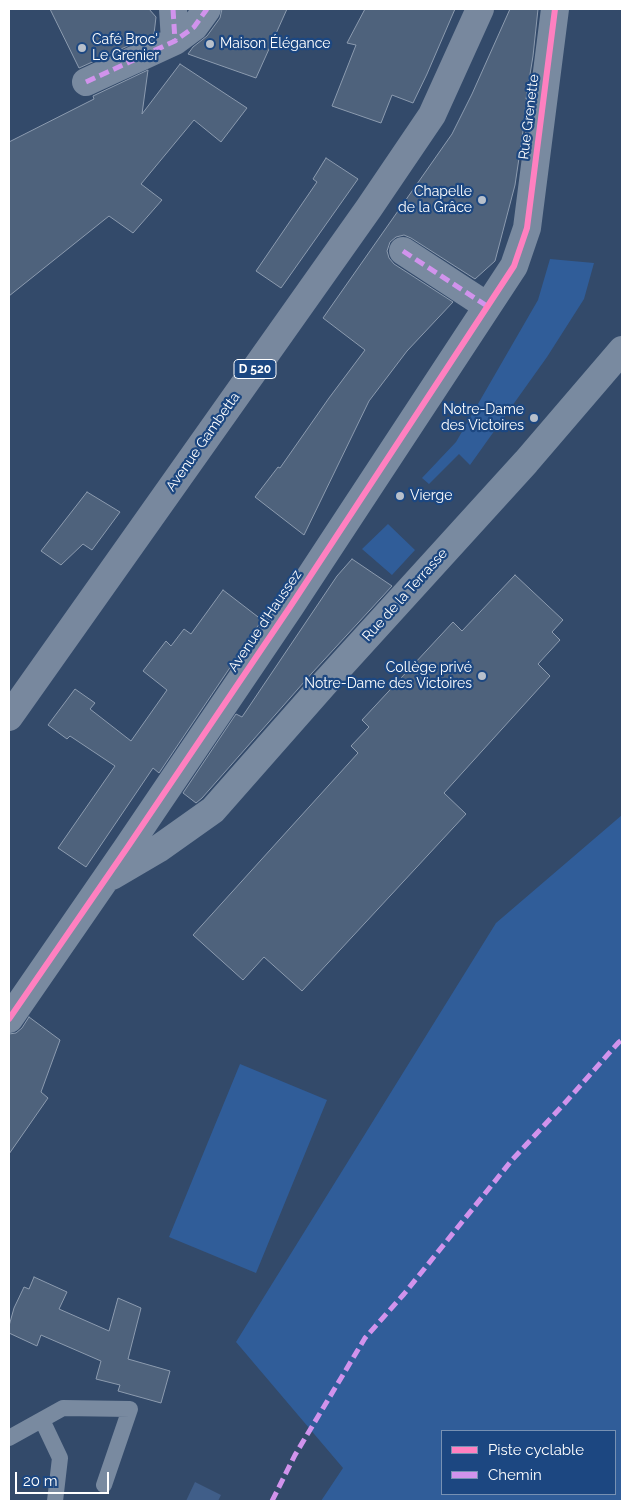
<!DOCTYPE html>
<html>
<head>
<meta charset="utf-8">
<style>
	body { margin:0 }
	#map { position:relative; width:631px; height:1510px; overflow:hidden; background:#334a6a; font-family:Raleway,sans-serif }
	canvas { display:block }
	.frame { position:absolute; inset:0; border:10px solid #fff; pointer-events:none }
	.legend { position:absolute; left:441px; top:1430px; width:175px; height:65px; box-sizing:border-box; background:#1c4781; border:1px solid #7791b3; margin:0; padding:6px 9px; list-style:none; font-size:15px; color:#fff }
	.legend li { display:flex; align-items:center; gap:10px; height:25px }
	.legend b { width:25px; border:1px solid #7791b3 }
	.scale { position:absolute; left:15px; top:1472px; width:94px; height:22px; box-sizing:border-box; border:2px solid #fff; border-top:0; padding-left:6px; font-size:15px; line-height:18px; white-space:nowrap; color:#fff; -webkit-text-stroke:4px #1c4781; paint-order:stroke }
</style>
</head>
<body>
<div id="map">
<canvas width="631" height="1510"></canvas>
<div class="frame"></div>
<ul class="legend">
<li><b style="height:6px;background:#ff80c0"></b>Piste cyclable</li>
<li><b style="height:6px;background:#d193ec"></b>Chemin</li>
</ul>
<div class="scale">20 m</div>
</div>
<script>
const ctx = document.querySelector('canvas').getContext('2d');
ctx.lineJoin = 'round';
function paint(path, color) { ctx.fillStyle = color; ctx.fill(path, 'evenodd'); }
const poly = rows => new Path2D(rows.map(r => 'M' + r).join(''));
function stroke(path, color, width, dash) { ctx.strokeStyle = color; ctx.lineWidth = width; ctx.lineCap = dash ? 'butt' : 'round'; ctx.setLineDash(dash || []); ctx.stroke(path); }
function write(font, color, halo, rows, align = 'center') {
  ctx.font = font + ' Raleway,sans-serif'; ctx.lineWidth = 4.5; ctx.setLineDash([]); ctx.textBaseline = 'middle'; ctx.strokeStyle = halo; ctx.fillStyle = color; for (const [text, x, y, turn = 0] of rows) {
    ctx.save(); ctx.translate(x, y); ctx.rotate((+turn || 0) * Math.PI / 180); ctx.textAlign = isNaN(turn) ? turn : align; if (halo) ctx.strokeText(text, 0, 0); ctx.fillText(text, 0, 0); ctx.restore();
  }
}
paint(poly([
	[550,259,594,263,584,299,547,357,470,465,459,454,429,484,422,478,456,442,538,300],
	[388,524,415,550,392,575,362,549],
	[622,815,622,1501,321,1501,343,1468,236,1342,496,923],
	[442,1431,615,1431,615,1494,442,1494],
	[240,1064,327,1100,256,1273,169,1237]
]), '#305d99');
paint(poly([
	[195,1482,221,1495,218,1501,186,1501]
]), '#405e89');
const building = poly([
	[50,9,149,9,156,17,154,34,79,68,50,9],
	[222,9,287,9,256,78,188,54,193,47,207,36,220,18,222,9],
	[365,9,455,9,427,74,413,103,392,95,381,123,332,106,356,45,347,43,365,9],
	[510,9,538,9,533,56,526,99,528,99,527,104,515,185,495,261,475,279,411,238,404,235,396,237,390,242,387,251,389,258,394,264,453,302,407,351,369,401,304,535,255,497,278,467,280,468,329,398,365,350,323,318,452,134,472,94,510,9],
	[180,64,247,108,221,142,194,120,141,184,162,200,133,233,109,216,9,296,9,142,94,99,93,96,148,70,142,114,180,64],
	[326,158,358,179,281,288,256,271,317,182,313,179,326,158],
	[87,492,120,512,92,550,83,544,61,565,41,551,87,492],
	[352,559,392,586,312,673,202,798,196,803,183,793,236,714,242,717,337,576,352,559],
	[515,575,563,620,552,632,560,640,538,664,550,676,444,793,466,814,302,991,264,957,243,980,193,935,358,753,351,746,369,727,362,720,453,622,462,631,515,575],
	[223,590,262,620,159,773,153,768,86,867,58,848,115,766,70,736,67,739,48,725,75,689,95,703,90,709,131,741,167,690,143,671,166,641,171,646,184,629,191,634,223,590],
	[29,1017,60,1040,41,1092,48,1098,9,1154,9,1034,16,1033,22,1028,29,1017],
	[34,1277,67,1292,59,1309,109,1331,118,1298,141,1308,128,1359,170,1371,161,1403,118,1391,120,1385,96,1379,101,1361,41,1335,37,1346,9,1333,9,1326,14,1308,24,1287,29,1289,34,1277]
]);
paint(building, '#4e627c');
stroke(building, '#8c9baf', 1);
stroke(poly([
	[42,1420,60,1458,55,1501],
	[9,1438,63,1408,130,1409,104,1485]
]), '#798aa0', 16);
stroke(poly([
	[173,9,175,41],
	[86,82,175,41,194,27,207,9],
	[403,251,487,306],
	[112,876,158,849,213,810,324,684,526,462,622,350],
	[9,1019,127,848,290,607,514,266,527,228,555,9]
]), '#798aa0', 28);
stroke(poly([
	[9,717,369,208,432,115,480,9]
]), '#78889e', 28);
stroke(poly([
	[173,9,175,41],
	[86,82,175,41,194,27,207,9],
	[403,251,487,306],
	[272,1501,295,1455,365,1338,404,1294,512,1160,564,1104,619,1042,622,1040]
]), '#d193ec', 5, [10, 5]);
stroke(poly([
	[9,1019,127,848,290,607,514,266,527,228,555,9]
]), '#ff80c0', 6);
for (const [x, y, r, color] of [
	[210,44,5,"#b8c0cb"],
	[82,48,5,"#b8c0cb"],
	[482,200,5,"#b8c0cb"],
	[534,418,5,"#b8c0cb"],
	[400,496,5,"#b8c0cb"],
	[482,676,5,"#b8c0cb"]
]) { const dot = new Path2D(); dot.arc(x, y, r, 0, 2 * Math.PI); ctx.fillStyle = color; ctx.fill(dot); stroke(dot, '#1c4781', 2); }
for (const [x, y, w] of [
	[255,369,42]
]) { const box = new Path2D(); box.roundRect(x - w / 2, y - 9.5, w, 19, 4); ctx.fillStyle = '#1c4781'; ctx.fill(box); stroke(box, '#fff', 1); }
write('bold 12px', '#fff', null, [
	["D 520",255,369]
]);
write('14px', '#fff', '#1c4781', [
	["Café Broc'",92,40],
	["Le Grenier",92,56],
	["Maison Élégance",220,44],
	["Chapelle",472,192,"right"],
	["de la Grâce",472,208,"right"],
	["Notre-Dame",524,410,"right"],
	["des Victoires",524,426,"right"],
	["Vierge",410,496],
	["Collège privé",472,668,"right"],
	["Notre-Dame des Victoires",472,684,"right"]
], 'left');
write('14px', '#fff', '#1c4781', [
	["Rue Grenette",529,117,-83],
	["Avenue Gambetta",203,442,-55],
	["Rue de la Terrasse",405,595,-48],
	["Avenue d'Haussez",265,621,-56]
]);
</script>
</body>
</html>
